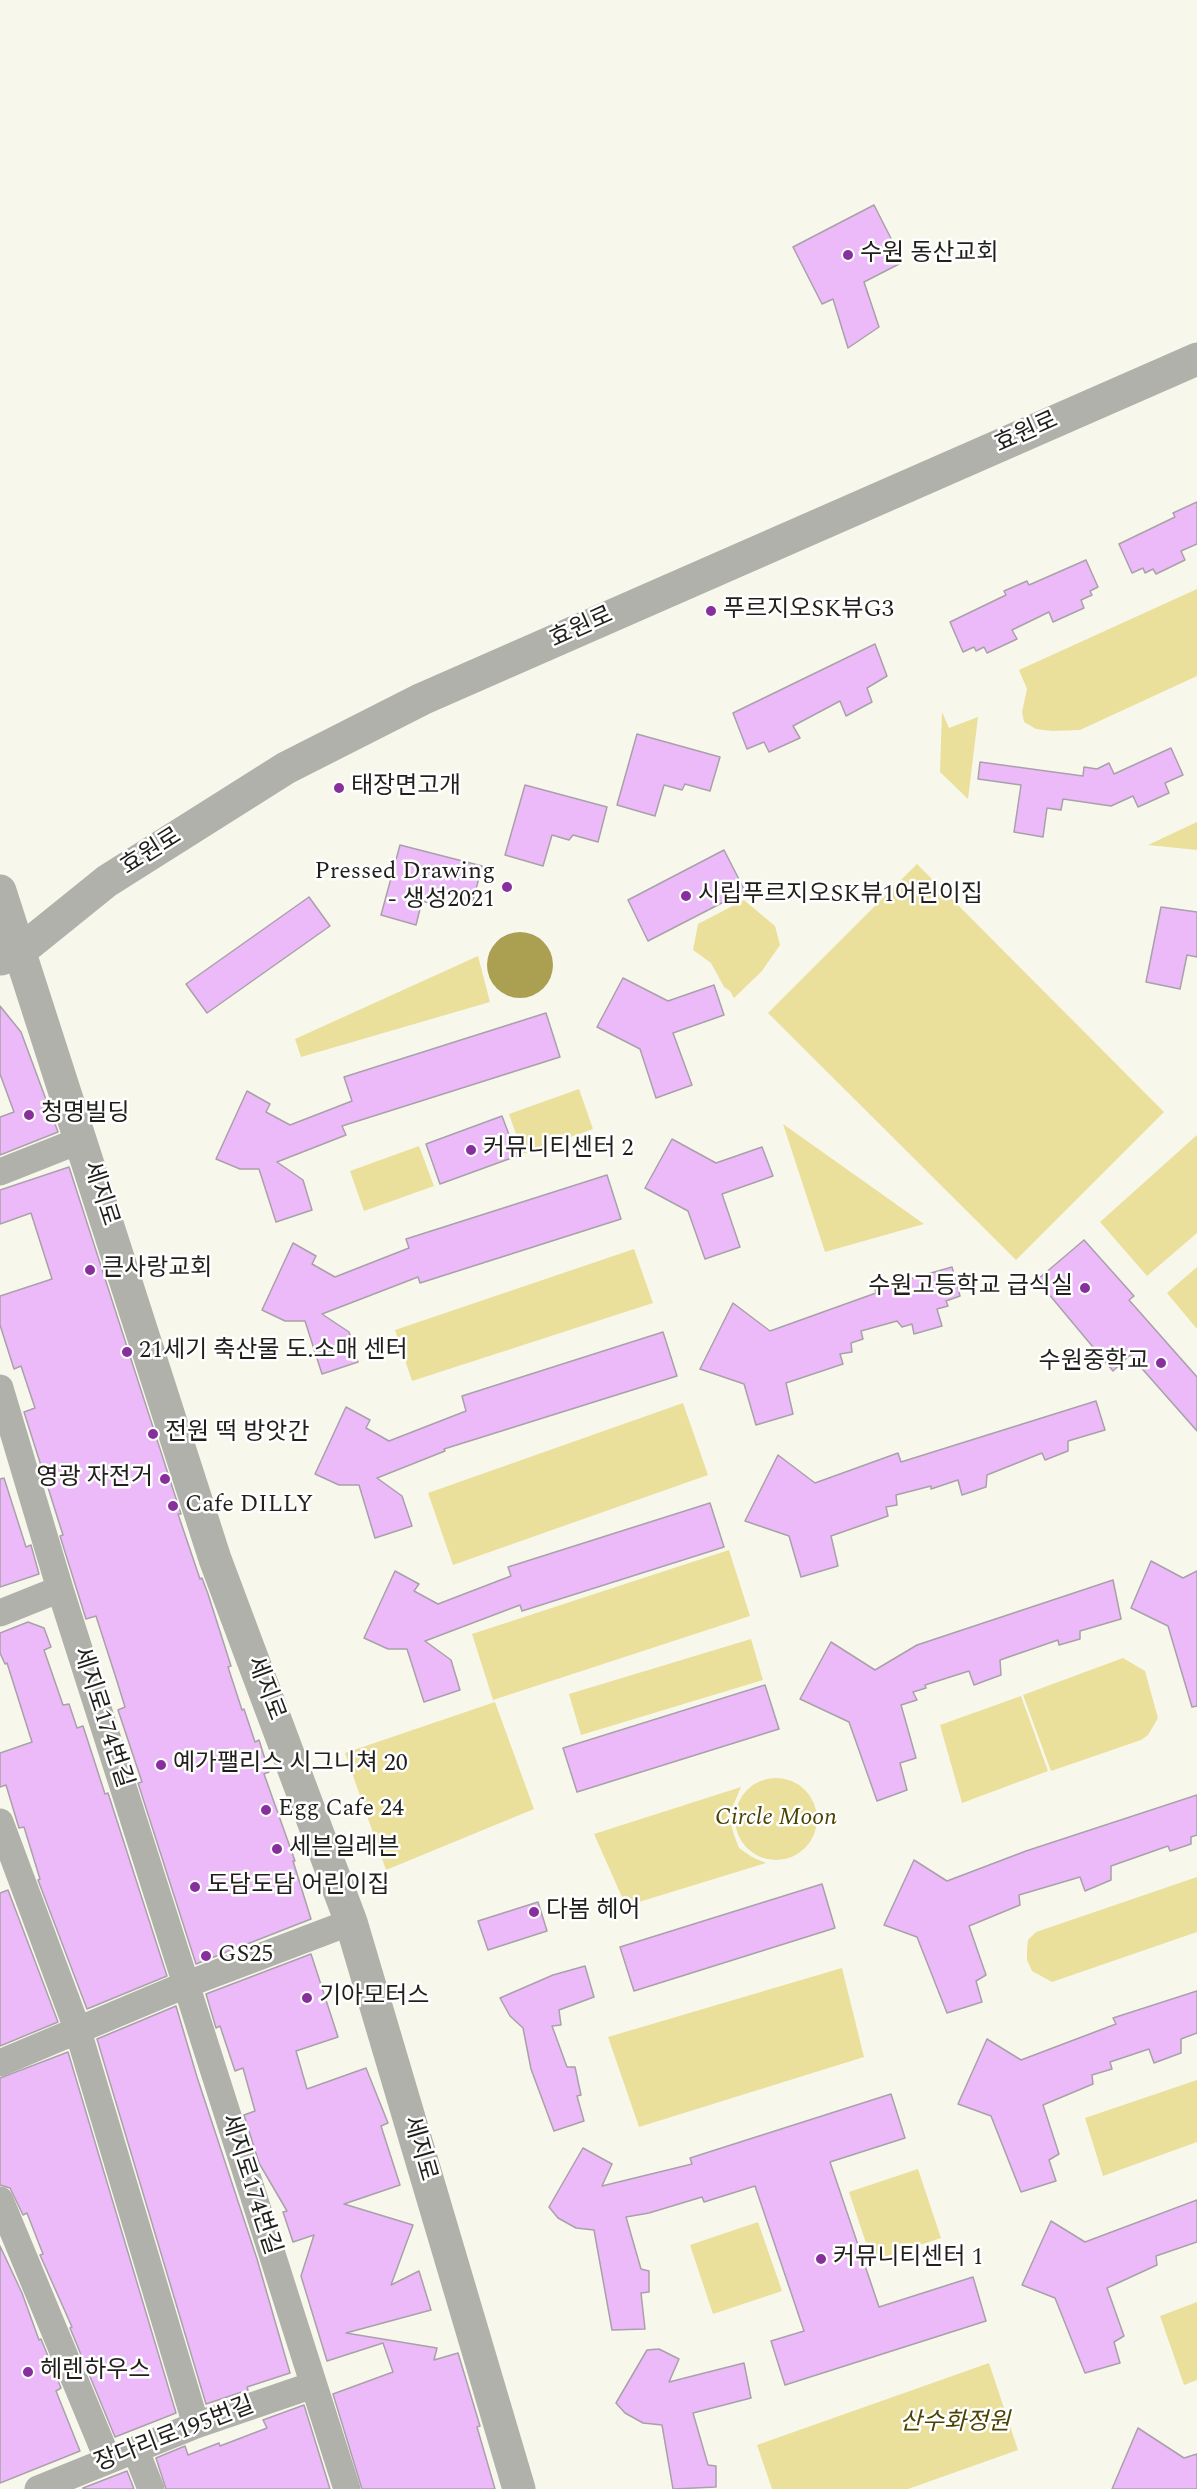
<!DOCTYPE html>
<html>
<head>
<meta charset="utf-8">
<style>
	body { margin:0 }
	canvas { display:block; background:#f8f7eb }
</style>
</head>
<body>
<canvas width="1197" height="2489"></canvas>
<script>
const ctx = document.querySelector('canvas').getContext('2d');
ctx.lineJoin = 'round';
function paint(path, color) { ctx.fillStyle = color; ctx.fill(path, 'evenodd'); }
const poly = rows => new Path2D(rows.map(r => 'M' + r).join(''));
function stroke(path, color, width, dash) { ctx.strokeStyle = color; ctx.lineWidth = width; ctx.lineCap = dash ? 'butt' : 'round'; ctx.setLineDash(dash || []); ctx.stroke(path); }
function write(font, color, halo, rows, align = 'center') {
  ctx.font = font + ' Spectral,"Noto Sans KR",serif'; ctx.lineWidth = 5; ctx.setLineDash([]); ctx.textBaseline = 'middle'; ctx.strokeStyle = halo; ctx.fillStyle = color; for (const [text, x, y, turn = 0] of rows) {
    ctx.save(); ctx.translate(x, y); ctx.rotate((+turn || 0) * Math.PI / 180); ctx.textAlign = isNaN(turn) ? turn : align; if (halo) ctx.strokeText(text, 0, 0); ctx.fillText(text, 0, 0); ctx.restore();
  }
}
paint(poly([
	[1197,589,1197,676,1080,730,1052,731,1036,729,1024,722,1022,712,1027,689,1019,670],
	[942,712,949,728,978,717,968,799,940,772],
	[1197,822,1197,850,1148,845],
	[917,864,1164,1112,1016,1260,768,1013],
	[744,900,775,926,780,945,762,971,734,998,730,991,724,987,711,963,693,950,698,924],
	[478,956,490,1002,301,1057,295,1039],
	[579,1089,593,1129,523,1154,509,1114],
	[783,1124,924,1224,825,1252],
	[1197,1135,1197,1233,1147,1276,1100,1222],
	[419,1146,434,1186,364,1211,350,1171],
	[634,1249,653,1303,412,1381,395,1330],
	[1197,1267,1197,1329,1167,1293],
	[683,1403,708,1475,453,1565,428,1493],
	[729,1550,750,1616,493,1700,472,1634],
	[751,1639,763,1680,581,1735,569,1694],
	[1123,1658,1145,1671,1158,1718,1148,1735,1141,1740,1051,1771,1023,1695],
	[1021,1696,1048,1771,962,1803,940,1725],
	[495,1702,534,1809,386,1870,345,1753],
	'735 1819a41 41 0 1 1 82 0a41 41 0 1 1-82 0Z',
	[741,1787,732,1808,730,1820,734,1835,739,1848,752,1857,766,1863,626,1906,594,1834],
	[1197,1877,1197,1932,1052,1982,1032,1971,1027,1960,1027,1949,1028,1940,1036,1932],
	[842,1968,864,2057,639,2127,608,2037],
	[1197,2080,1197,2142,1103,2176,1085,2118],
	[918,2169,941,2238,872,2261,849,2192],
	[758,2222,782,2291,713,2314,690,2245],
	[1197,2302,1197,2380,1184,2385,1160,2316],
	[989,2363,1018,2450,908,2489,772,2489,757,2445]
]), '#eae09c');
paint(poly([
	'487 965a33 33 0 1 1 66 0a33 33 0 1 1-66 0Z'
]), '#ab9f52');
const building = poly([
	[874,205,903,262,864,282,879,327,848,348,833,299,822,304,793,247,874,205],
	[1197,502,1197,544,1181,551,1185,560,1156,574,1153,569,1145,573,1143,568,1132,573,1119,544,1175,517,1173,513,1197,502],
	[1086,560,1098,587,1090,591,1092,595,1081,600,1084,608,1053,622,1049,612,1012,630,1017,639,987,653,984,647,976,651,974,647,963,652,950,622,1006,595,1004,591,1027,581,1029,585,1086,560],
	[875,644,887,676,867,688,872,702,846,716,840,701,793,726,800,738,769,752,764,742,747,749,733,713,875,644],
	[637,734,720,757,710,791,685,784,682,790,664,785,655,816,617,805,637,734],
	[1171,748,1183,775,1165,783,1169,793,1138,807,1133,796,1111,806,1063,799,1061,810,1047,808,1043,837,1014,832,1021,785,978,779,980,762,1083,776,1084,767,1097,769,1109,763,1114,774,1171,748],
	[525,785,607,807,598,842,573,835,569,840,552,835,543,866,505,855,525,785],
	[400,845,482,866,473,901,445,893,441,906,422,901,416,925,381,915,400,845],
	[724,850,745,891,648,941,628,900,724,850],
	[309,897,330,926,207,1013,186,984,309,897],
	[1161,907,1197,912,1197,957,1187,955,1180,989,1146,982,1161,907],
	[623,978,668,1001,714,985,724,1015,673,1033,692,1085,656,1098,640,1049,597,1027,623,978],
	[0,1006,21,1032,58,1132,0,1155,0,1117,14,1112,0,1074,0,1006],
	[546,1013,560,1057,342,1126,346,1135,277,1162,303,1180,312,1210,276,1222,259,1169,240,1169,216,1159,247,1091,270,1104,266,1112,290,1125,352,1101,344,1077,546,1013],
	[502,1116,517,1156,440,1184,426,1144,502,1116],
	[672,1139,716,1163,762,1147,773,1176,722,1194,740,1247,705,1259,688,1211,645,1188,672,1139],
	[69,1167,181,1514,178,1514,200,1579,202,1578,208,1594,231,1666,228,1667,242,1710,244,1709,255,1742,259,1740,269,1772,264,1774,295,1861,293,1861,311,1919,196,1964,138,1783,142,1782,118,1710,125,1707,116,1678,96,1616,86,1619,60,1536,63,1535,24,1412,35,1408,21,1366,14,1369,0,1325,0,1296,52,1279,31,1213,0,1224,0,1190,69,1167],
	[607,1175,621,1219,420,1283,418,1277,322,1314,349,1332,358,1362,322,1374,305,1321,285,1321,262,1310,293,1243,316,1256,312,1264,335,1277,409,1248,406,1239,607,1175],
	[1084,1240,1134,1296,1129,1300,1197,1377,1197,1431,1130,1355,1113,1371,1037,1280,1084,1240],
	[952,1267,960,1296,946,1301,948,1306,937,1309,942,1326,914,1334,912,1324,902,1327,897,1321,861,1331,863,1339,851,1343,852,1352,840,1354,843,1364,786,1383,793,1414,756,1425,744,1384,700,1369,733,1303,770,1331,876,1293,875,1289,952,1267],
	[663,1332,677,1376,444,1449,445,1451,377,1478,402,1496,412,1526,375,1538,359,1485,339,1485,315,1474,346,1407,370,1420,366,1428,389,1441,466,1411,462,1396,663,1332],
	[1096,1401,1105,1430,1068,1441,1068,1451,1045,1460,1042,1453,987,1475,986,1487,962,1495,958,1480,931,1489,931,1486,896,1495,897,1505,886,1507,888,1516,831,1536,838,1566,801,1577,789,1536,745,1521,778,1455,815,1483,898,1453,901,1462,1096,1401],
	[4,1478,26,1547,31,1545,39,1574,0,1587,0,1479,4,1478],
	[710,1503,724,1547,522,1611,520,1605,425,1641,451,1660,460,1690,424,1702,407,1649,388,1649,364,1638,395,1571,419,1584,414,1591,438,1604,511,1576,508,1567,710,1503],
	[1151,1561,1183,1578,1197,1571,1197,1706,1192,1707,1168,1626,1131,1608,1151,1561],
	[1113,1580,1121,1619,1080,1631,1080,1639,1059,1645,1058,1640,1000,1660,1001,1675,974,1685,969,1671,925,1685,926,1688,913,1692,917,1700,901,1705,916,1758,900,1763,907,1790,877,1801,849,1722,800,1699,831,1642,875,1670,917,1645,1113,1580],
	[28,1622,44,1628,51,1647,44,1650,63,1705,69,1704,77,1728,83,1726,105,1794,108,1793,167,1976,87,2009,38,1880,40,1879,24,1827,19,1828,6,1785,0,1787,0,1753,32,1742,7,1663,5,1664,0,1653,0,1633,28,1622],
	[765,1685,779,1729,577,1792,563,1748,765,1685],
	[1197,1795,1197,1835,1191,1837,1191,1844,1170,1851,1168,1846,1111,1866,1111,1880,1085,1891,1080,1877,1019,1895,1020,1905,969,1926,986,1975,976,1981,982,2002,947,2013,917,1937,884,1925,914,1860,947,1881,1026,1851,1197,1795],
	[822,1884,835,1928,634,1991,620,1947,822,1884],
	[8,1890,58,2022,0,2046,0,1893,8,1890],
	[538,1902,547,1931,488,1950,478,1921,538,1902],
	[311,1954,338,2037,296,2051,307,2089,366,2068,388,2123,381,2126,400,2185,344,2204,413,2225,391,2285,419,2271,431,2310,346,2333,437,2348,434,2360,458,2353,480,2426,477,2427,495,2489,362,2489,333,2394,393,2372,383,2343,327,2361,301,2276,314,2235,293,2242,283,2212,287,2211,259,2163,244,2115,255,2111,243,2068,235,2071,220,2026,216,2028,206,1994,311,1954],
	[585,1966,594,1997,559,2010,561,2025,552,2026,567,2067,575,2067,581,2095,577,2096,584,2121,554,2131,531,2069,523,2028,510,2016,500,1998,553,1975,585,1966],
	[1197,1991,1197,2033,1181,2039,1181,2053,1154,2063,1149,2049,1110,2062,1112,2069,1092,2075,1093,2084,1043,2105,1059,2154,1049,2160,1056,2181,1021,2192,991,2116,958,2104,987,2039,1021,2060,1116,2024,1113,2018,1197,1991],
	[176,2006,197,2077,257,2259,290,2373,247,2387,248,2390,206,2404,97,2039,176,2006],
	[68,2052,176,2413,115,2437,70,2328,72,2327,40,2255,43,2254,27,2213,23,2215,10,2188,0,2185,0,2078,68,2052],
	[891,2094,905,2138,830,2162,879,2307,973,2277,986,2321,785,2385,771,2341,804,2331,755,2186,704,2202,702,2197,649,2213,626,2217,641,2269,649,2271,649,2292,641,2293,645,2329,612,2330,594,2230,576,2228,558,2218,549,2207,583,2148,612,2164,602,2186,692,2164,690,2158,891,2094],
	[1197,2200,1197,2242,1156,2256,1157,2265,1107,2288,1124,2336,1114,2342,1120,2363,1085,2373,1055,2298,1022,2285,1051,2221,1085,2242,1197,2200],
	[0,2246,22,2293,39,2340,41,2339,61,2388,56,2391,80,2451,0,2483,0,2246],
	[659,2349,679,2359,669,2382,744,2363,751,2398,693,2413,708,2465,716,2466,716,2487,673,2489,662,2425,643,2423,625,2413,616,2403,647,2350,659,2349],
	[304,2405,330,2489,166,2489,156,2458,185,2446,188,2455,219,2443,220,2446,267,2428,263,2420,304,2405],
	[1138,2428,1184,2458,1197,2454,1197,2489,1112,2489,1138,2428],
	[127,2471,134,2489,83,2489,83,2488,127,2471]
]);
paint(building, '#ecbaf9');
stroke(building, '#a9a1aa', 1.5);
stroke(poly([
	[0,1172,81,1140],
	[0,1388,60,1589,347,2489],
	[0,1613,60,1589],
	[0,1822,78,2031,196,2425],
	[0,2063,185,1985,351,1922],
	[0,2200,108,2460],
	[136,2451,151,2489],
	[38,2489,196,2425,313,2385]
]), '#b1b1ac', 27);
stroke(poly([
	[0,891,215,1559,351,1922,519,2489],
	[1,959,19,952,107,881,286,768,422,699,1197,359]
]), '#b1b1ac', 33);
for (const [x, y, r, color] of [
	[848,255,6,"#87309d"],
	[711,611,6,"#87309d"],
	[339,788,6,"#87309d"],
	[507,887,6,"#87309d"],
	[686,896,6,"#87309d"],
	[29,1115,6,"#87309d"],
	[471,1150,6,"#87309d"],
	[90,1270,6,"#87309d"],
	[1085,1288,6,"#87309d"],
	[127,1352,6,"#87309d"],
	[1161,1363,6,"#87309d"],
	[153,1434,6,"#87309d"],
	[165,1479,6,"#87309d"],
	[173,1506,6,"#87309d"],
	[161,1765,6,"#87309d"],
	[266,1810,6,"#87309d"],
	[277,1849,6,"#87309d"],
	[195,1887,6,"#87309d"],
	[534,1912,6,"#87309d"],
	[206,1956,6,"#87309d"],
	[307,1998,6,"#87309d"],
	[821,2259,6,"#87309d"],
	[28,2372,6,"#87309d"]
]) { const dot = new Path2D(); dot.arc(x, y, r, 0, 2 * Math.PI); ctx.fillStyle = color; ctx.fill(dot); stroke(dot, '#fff', 2); }
write('24px', '#201f1b', '#fff', [
	["수원 동산교회",860,255],
	["푸르지오SK뷰G3",723,611],
	["태장면고개",351,788],
	["Pressed Drawing",495,873,"right"],
	["- 생성2021",495,901,"right"],
	["시립푸르지오SK뷰1어린이집",698,896],
	["청명빌딩",41,1115],
	["커뮤니티센터 2",483,1150],
	["큰사랑교회",102,1270],
	["수원고등학교 급식실",1073,1288,"right"],
	["21세기 축산물 도.소매 센터",139,1352],
	["수원중학교",1149,1363,"right"],
	["전원 떡 방앗간",165,1434],
	["영광 자전거",153,1479,"right"],
	["Cafe DILLY",185,1506],
	["예가팰리스 시그니쳐 20",173,1765],
	["Egg Cafe 24",278,1810],
	["세븐일레븐",289,1849],
	["도담도담 어린이집",207,1887],
	["다봄 헤어",546,1912],
	["GS25",218,1956],
	["기아모터스",319,1998],
	["커뮤니티센터 1",833,2259],
	["헤렌하우스",40,2372]
], 'left');
write('24px', '#201f1b', '#fff', [
	["효원로",1027,434,-24],
	["효원로",582,629,-24],
	["효원로",152,853,-32],
	["세지로",99,1194,72],
	["세지로",264,1689,69],
	["세지로174번길",101,1718,72],
	["세지로",418,2149,74],
	["세지로174번길",249,2185,72],
	["장다리로195번길",175,2436,-21]
]);
write('italic 24px', '#4b4301', '#fff', [
	["Circle Moon",776,1819],
	["산수화정원",955,2424]
]);
</script>
</body>
</html>
